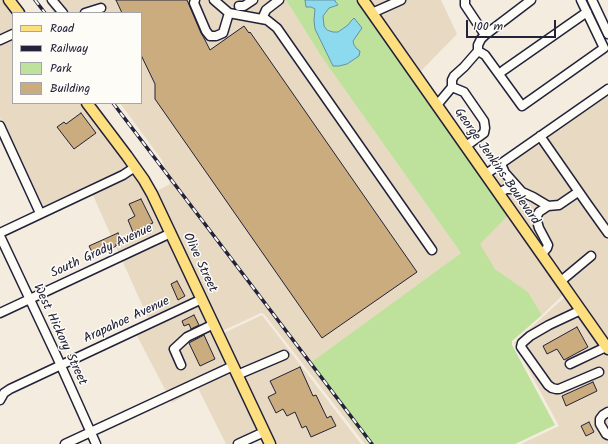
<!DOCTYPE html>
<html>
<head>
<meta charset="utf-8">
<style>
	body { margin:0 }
	#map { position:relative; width:608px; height:444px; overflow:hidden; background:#f3ecdf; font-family:Kalam,sans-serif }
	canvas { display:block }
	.legend { position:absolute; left:12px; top:12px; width:130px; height:92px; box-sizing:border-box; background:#fdfcf7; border:1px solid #a5a5ac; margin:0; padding:5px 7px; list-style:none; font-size:12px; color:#22223b }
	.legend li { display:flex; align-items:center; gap:8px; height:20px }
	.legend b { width:20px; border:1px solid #a5a5ac }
	.scale { position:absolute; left:466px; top:20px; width:90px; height:18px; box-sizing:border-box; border:2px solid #22223b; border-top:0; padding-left:5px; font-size:12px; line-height:14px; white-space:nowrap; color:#22223b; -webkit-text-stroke:3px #fdfcf7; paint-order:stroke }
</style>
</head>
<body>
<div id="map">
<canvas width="608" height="444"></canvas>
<ul class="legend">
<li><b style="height:5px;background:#fedf80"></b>Road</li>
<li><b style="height:5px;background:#22223b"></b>Railway</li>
<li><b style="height:11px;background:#bee19b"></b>Park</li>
<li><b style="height:11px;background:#caac7f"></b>Building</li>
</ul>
<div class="scale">100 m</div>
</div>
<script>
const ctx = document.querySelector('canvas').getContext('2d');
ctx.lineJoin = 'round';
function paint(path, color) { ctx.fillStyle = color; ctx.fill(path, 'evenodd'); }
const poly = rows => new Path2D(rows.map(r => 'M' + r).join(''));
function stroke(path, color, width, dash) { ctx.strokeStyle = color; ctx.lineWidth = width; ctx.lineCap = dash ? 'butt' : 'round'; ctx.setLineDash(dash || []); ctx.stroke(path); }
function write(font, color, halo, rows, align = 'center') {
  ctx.font = font + ' Kalam,sans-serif'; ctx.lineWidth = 3; ctx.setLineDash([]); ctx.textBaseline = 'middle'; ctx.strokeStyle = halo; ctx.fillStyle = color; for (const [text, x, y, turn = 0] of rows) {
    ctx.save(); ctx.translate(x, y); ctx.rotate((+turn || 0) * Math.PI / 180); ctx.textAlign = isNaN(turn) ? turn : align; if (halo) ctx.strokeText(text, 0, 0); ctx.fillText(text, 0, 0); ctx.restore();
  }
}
paint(poly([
	[0,0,2,0,13,14,13,30,0,36],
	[45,0,286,0,323,59,461,253,310,364,369,444,365,444,264,314,261,313,222,331,155,192,170,184,162,160,120,103,141,103,141,13,54,13],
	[367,0,441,0,457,34,419,73],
	[13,37,13,103,80,103,129,167,121,172,42,209,0,118,0,43],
	[608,93,608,227,545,137],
	[539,141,585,207,608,239,608,342,493,178,521,153],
	[133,172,145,188,167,232,119,254,93,195,40,220,39,218],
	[486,183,564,294,542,315,528,292,495,269,479,244,507,215],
	[169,238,198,298,149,320,122,260],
	[566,296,608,356,608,444,521,444,559,426,514,343],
	[200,304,228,364,167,393,136,334],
	[262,315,292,354,361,444,275,444,224,333],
	[231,370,260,431,231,444,226,444,198,388,172,403,170,399]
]), '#e7d9c2');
paint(poly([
	[286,0,305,0,306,7,311,7,315,9,314,20,315,29,333,66,339,66,347,64,357,49,354,45,353,41,356,36,351,21,348,25,343,29,338,32,333,32,327,29,324,26,322,16,329,8,338,5,335,0,356,0,413,78,508,215,480,244,495,269,528,292,542,315,512,341,512,345,555,425,515,444,369,444,309,364,461,253,323,59]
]), '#bee19b');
const water = poly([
	[305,0,335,0,335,1,338,5,329,8,323,16,324,26,327,30,333,32,338,32,348,25,351,21,354,18,362,28,353,41,354,45,357,49,360,51,359,56,347,64,339,66,333,66,315,29,314,20,315,9,311,7,306,7,305,0]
]);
paint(water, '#8dd9ee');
stroke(water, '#6290a6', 1);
const building = poly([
	[116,0,187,0,201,33,204,38,210,50,244,26,249,33,250,32,417,272,322,338,155,99,155,84,141,55,141,13,122,13,116,0],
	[81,113,96,133,74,149,57,127,64,122,66,124,81,113],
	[141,199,153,223,133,232,128,220,135,216,129,204,141,199],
	[118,233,121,240,116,244,116,246,111,249,110,247,99,252,100,254,94,256,89,246,118,233],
	[177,281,185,296,178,300,171,284,177,281],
	[194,315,199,325,191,329,189,324,184,326,182,321,194,315],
	[577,327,588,347,564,360,557,349,547,354,543,346,577,327],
	[204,335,215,359,200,366,189,343,204,335],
	[300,367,313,396,316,395,327,418,331,416,336,426,311,437,306,426,302,428,295,412,287,416,283,409,276,413,268,397,276,393,270,381,300,367],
	[593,382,597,391,566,406,562,396,593,382],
	[589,422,594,432,586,436,581,426,589,422]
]);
paint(building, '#caac7f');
stroke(building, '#22223b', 1);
const minor = poly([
	[52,0,63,13],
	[195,0,194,3,206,31,210,36,216,36,223,33,229,13],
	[214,0,229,13,267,20,277,28,432,250],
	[465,0,465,5,485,35],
	[592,0,608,34],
	[239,6,244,6,253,0],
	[85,13,101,8],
	[372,13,401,0],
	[262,19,266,10,279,0],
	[0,40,13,34],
	[478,51,485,55,522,106,604,48,581,0],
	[499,74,504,70,587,12],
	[452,87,464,92,484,121,485,128,484,133,466,146],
	[437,105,452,87,452,80,454,76,464,67,478,51,478,45,481,39,485,35,531,0],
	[0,126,40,213],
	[540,136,588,205,608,233],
	[501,164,505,173,521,191],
	[486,174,608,89],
	[499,193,506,189,513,189,522,192,533,197,548,206,559,205,578,192],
	[0,233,123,175,135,167],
	[0,236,57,357,96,444],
	[542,254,547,248,548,245,539,228,537,221,537,216,539,212,548,206],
	[561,281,591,256],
	[581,310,549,325,530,336,522,343,521,347,548,385,552,388,556,389,559,389,599,372],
	[0,313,171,233],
	[570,364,608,346],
	[181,365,174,349,187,337,214,324],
	[237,375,284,355],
	[0,400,4,393,10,389,202,299],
	[608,412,603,415,600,419,600,424,606,434,608,435],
	[65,444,233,366],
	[238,444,264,432]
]);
const major = poly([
	[9,0,19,13],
	[363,0,608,349],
	[87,103,127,156,144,180,152,194,270,444]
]);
stroke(minor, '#22223b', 11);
stroke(major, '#22223b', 13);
stroke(minor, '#fdfcf7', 8);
stroke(major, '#fedf80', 10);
const rail = poly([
	[35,0,45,13],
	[113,103,372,444]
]);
stroke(rail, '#22223b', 3.5);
stroke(rail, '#fdfcf7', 2, [6]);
write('13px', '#22223b', '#fdfcf7', [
	["George Jenkins Boulevard",496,167,55],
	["South Grady Avenue",102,252,-25],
	["Olive Street",199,263,65],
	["Arapahoe Avenue",127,321,-25],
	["West Hickory Street",59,335,65]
]);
</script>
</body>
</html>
